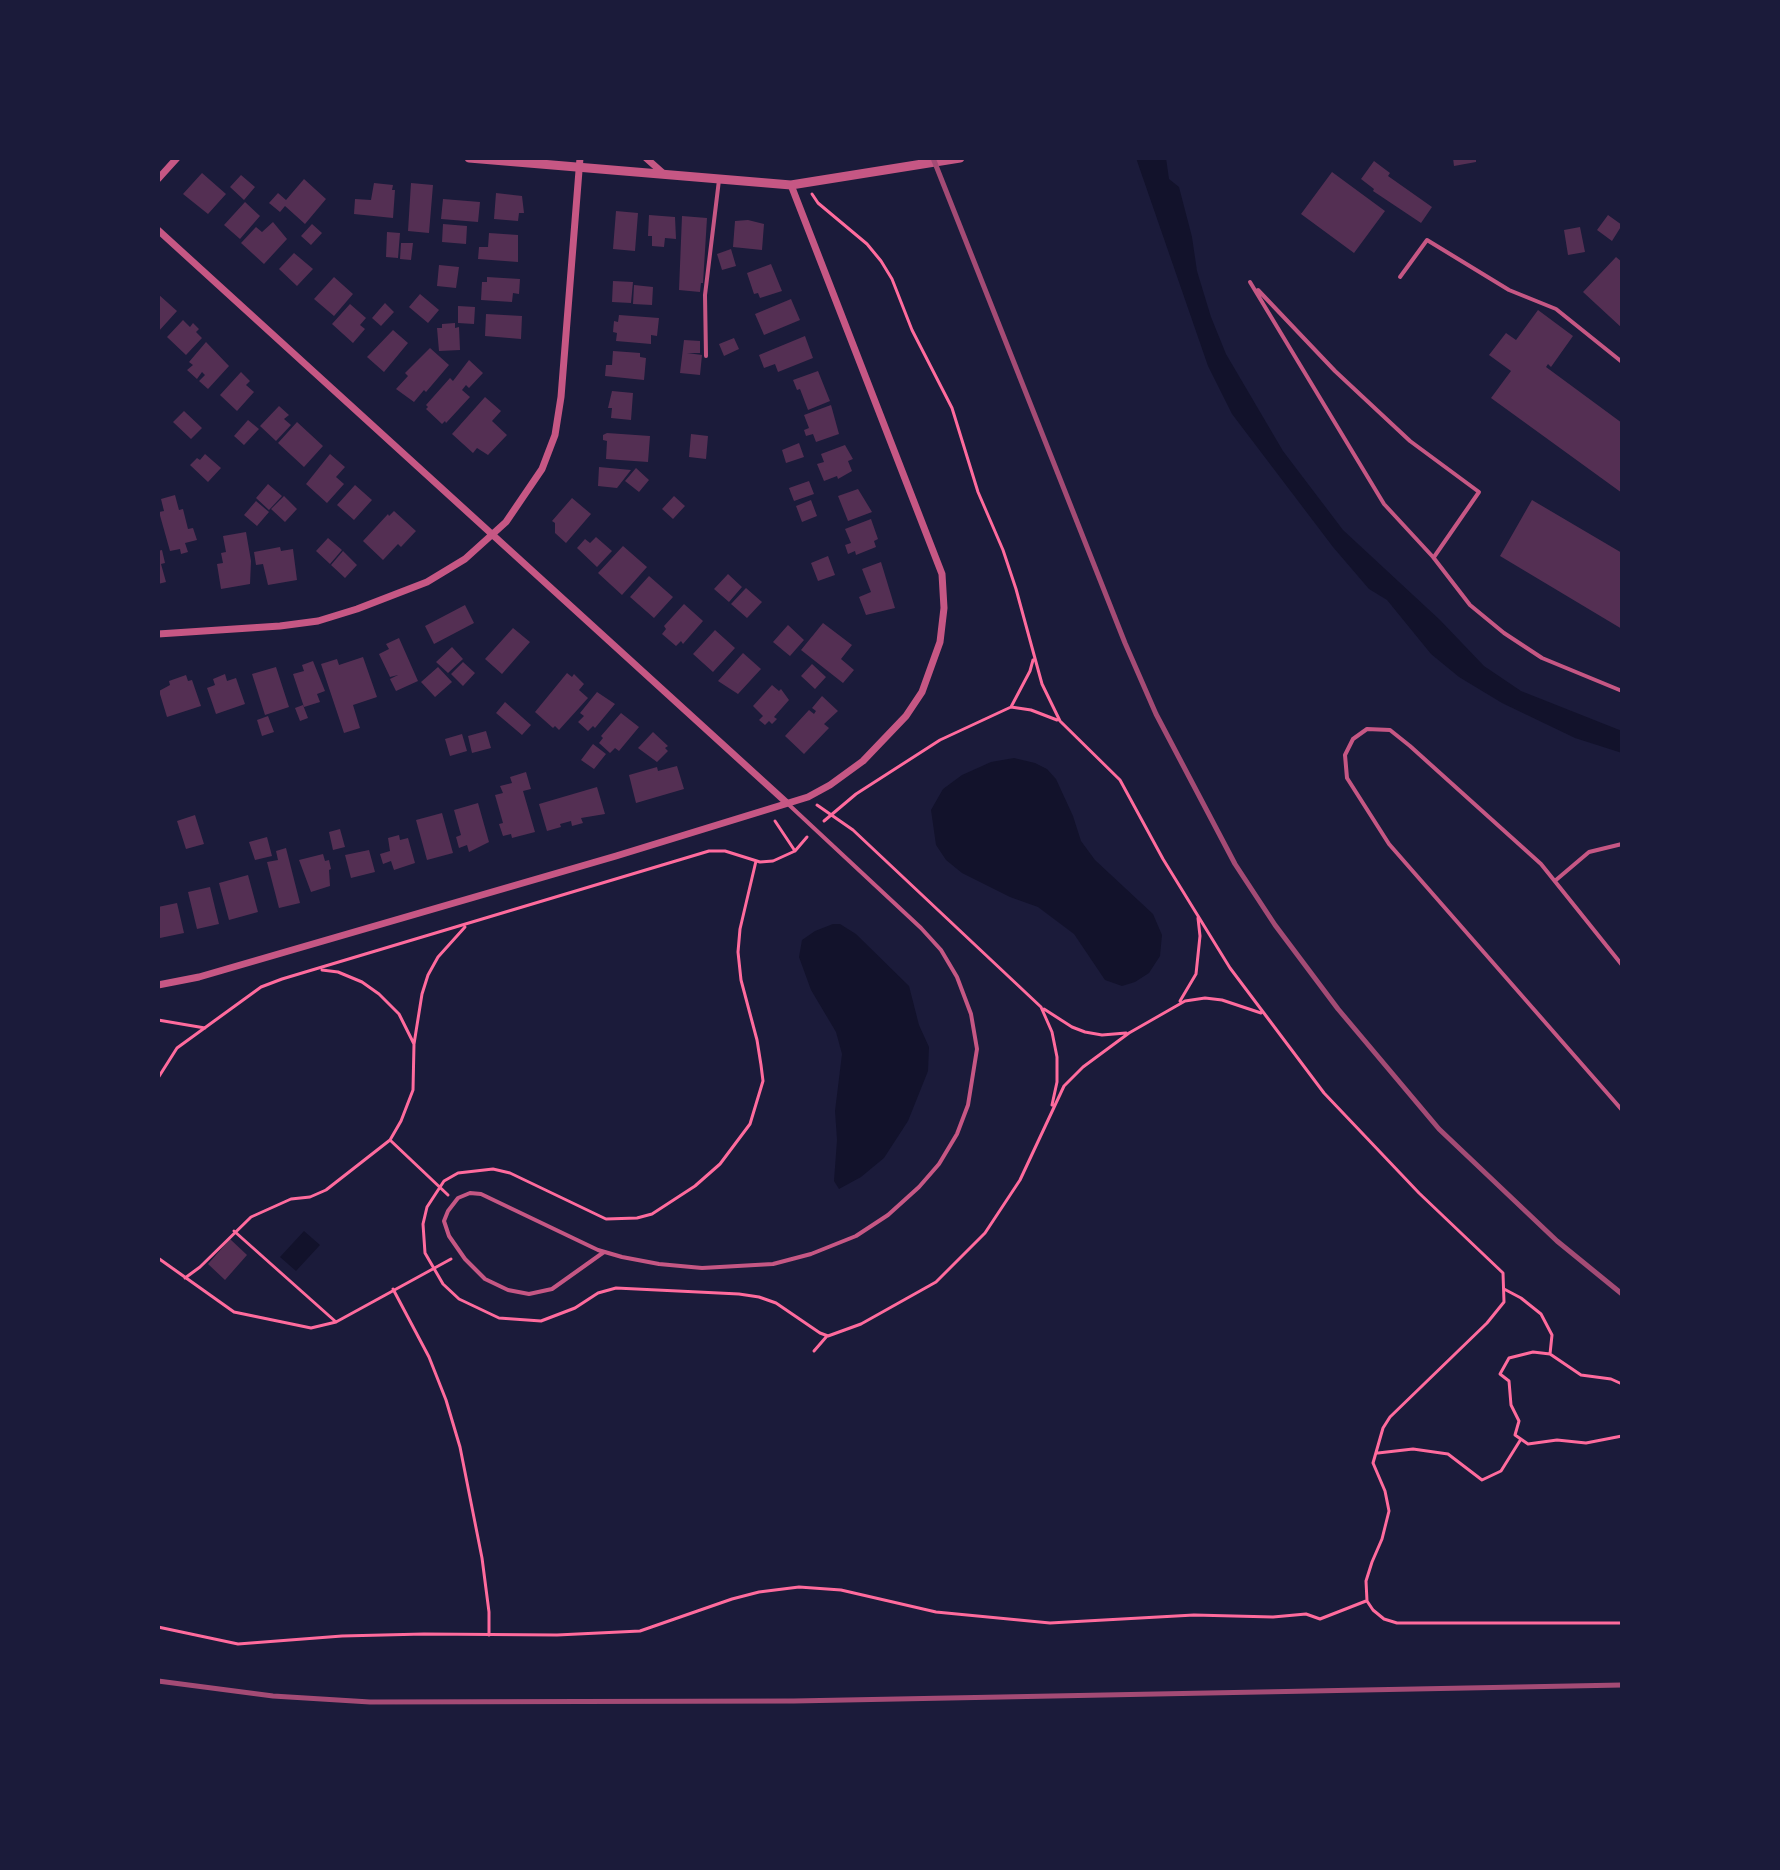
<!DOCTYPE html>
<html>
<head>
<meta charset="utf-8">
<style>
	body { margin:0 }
	#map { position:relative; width:1780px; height:1870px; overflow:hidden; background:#1b1b3a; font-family:"Noto Serif",serif }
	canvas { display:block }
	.frame { position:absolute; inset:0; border:160px solid #1b1b3a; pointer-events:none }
</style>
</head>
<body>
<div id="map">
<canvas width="1780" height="1870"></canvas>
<div class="frame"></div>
</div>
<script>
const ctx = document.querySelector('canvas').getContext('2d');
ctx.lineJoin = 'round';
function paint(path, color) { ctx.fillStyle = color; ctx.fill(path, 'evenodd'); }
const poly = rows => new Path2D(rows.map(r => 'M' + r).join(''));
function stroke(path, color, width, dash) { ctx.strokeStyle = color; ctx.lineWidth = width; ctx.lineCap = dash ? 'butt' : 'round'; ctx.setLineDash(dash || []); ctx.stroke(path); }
paint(poly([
	[1136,158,1166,158,1169,179,1179,187,1192,237,1197,271,1211,317,1226,354,1283,451,1343,530,1440,620,1484,666,1521,691,1622,731,1622,753,1575,738,1502,703,1459,677,1431,654,1387,600,1369,589,1333,547,1232,414,1208,366],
	[1014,758,1035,763,1047,769,1056,779,1073,816,1081,841,1095,860,1153,914,1162,935,1160,956,1149,973,1135,982,1122,986,1105,980,1074,934,1038,907,1010,897,962,873,946,860,936,845,931,810,943,789,962,775,991,762],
	[833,924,840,924,856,934,909,986,919,1025,929,1047,928,1071,908,1121,884,1158,861,1177,839,1189,834,1181,837,1140,835,1111,842,1054,836,1032,811,990,799,957,802,940,815,931],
	[304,1231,320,1245,296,1271,280,1257]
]), '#12122b');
paint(poly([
	[1453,158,1476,158,1476,162,1454,166],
	[1374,161,1390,173,1388,176,1432,207,1421,223,1373,191,1374,189,1361,179],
	[1332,172,1385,211,1354,253,1301,214],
	[202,173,226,194,208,214,183,194],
	[241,175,255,187,244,200,230,187],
	[304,179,326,199,305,224,285,206,280,212,269,203,278,193,286,200],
	[374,183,393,185,392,190,395,190,393,218,354,214,355,199,371,200],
	[411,183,433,185,429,233,408,231],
	[496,193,522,196,524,213,519,213,518,221,494,219],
	[443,199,480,202,478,222,441,219],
	[245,202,260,216,240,239,224,225],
	[616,211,638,213,635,251,613,249],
	[649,215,675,217,676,239,665,238,664,247,652,246,652,236,648,236],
	[1608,215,1622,225,1612,241,1597,230],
	[682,216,707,218,703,283,701,283,700,292,679,290],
	[748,220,764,224,762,250,733,247,735,221],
	[273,222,287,239,264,264,241,243,256,227,262,232],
	[312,224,322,233,311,245,301,236],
	[443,224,467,226,466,244,442,242],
	[1580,227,1585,252,1568,255,1564,230],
	[387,232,400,233,398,258,386,257],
	[489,233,518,235,518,262,478,259,479,247,488,247],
	[401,243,413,243,411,260,400,259],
	[731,249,736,266,722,270,717,254],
	[294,253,313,269,297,286,279,269],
	[1616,257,1622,262,1622,328,1583,292],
	[771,264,782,291,760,298,758,293,754,294,747,273],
	[439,265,459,267,456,288,437,286],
	[334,277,353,294,334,316,314,299],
	[487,277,520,279,519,294,513,293,512,302,481,300,482,282,487,282],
	[613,281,633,282,631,303,612,302],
	[634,285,653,287,652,305,633,304],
	[158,294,177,311,158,332],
	[420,294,439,310,428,323,409,307],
	[791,299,800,320,764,335,755,314],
	[385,303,394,312,381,326,372,318],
	[350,304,366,318,360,325,365,329,353,343,332,324],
	[458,306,475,307,474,324,458,323],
	[1538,310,1573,336,1551,367,1548,364,1546,367,1622,423,1622,493,1491,398,1511,371,1489,355,1506,333,1516,340],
	[486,314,522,316,521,339,485,336],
	[619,315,659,318,657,336,651,335,651,344,616,341,617,333,613,332,614,321,618,322],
	[183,320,190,327,193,323,199,329,196,332,202,338,186,355,167,337],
	[455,323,455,328,459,327,460,350,439,351,437,328,442,328,442,324],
	[393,330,408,343,384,372,367,357],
	[805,336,813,358,778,372,775,364,764,368,759,355],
	[734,338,739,349,724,356,719,344],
	[684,340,700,341,700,353,687,353,702,355,700,375,680,373],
	[206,342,229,366,208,389,199,381,205,375,202,372,197,379,187,370,193,365,189,362],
	[430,348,449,365,426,392,424,390,414,402,396,389,408,376,405,373],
	[613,351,640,353,640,357,646,358,644,380,605,376,606,365,612,365],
	[469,360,483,373,469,388,466,385,462,390,470,397,446,423,445,421,442,424,426,409,428,407,426,405,450,378,453,381],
	[818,371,830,401,808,410,800,389,797,390,793,380],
	[241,372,250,381,246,385,254,392,237,411,220,395],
	[612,391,633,393,631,420,611,418,612,408,608,408],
	[485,397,501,411,492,421,507,435,488,455,477,448,473,453,452,434],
	[831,405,839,434,816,442,813,434,806,436,804,430,809,428,804,415],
	[279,406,289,415,284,419,291,425,276,441,260,426],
	[184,411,202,428,191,439,173,422],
	[248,420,259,429,244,445,234,436],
	[297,422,323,446,304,467,278,443],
	[607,433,650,436,648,462,606,459,607,441,603,440,603,435],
	[691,434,708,436,706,459,689,457],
	[799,443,804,457,786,463,782,450],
	[845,445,853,459,848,461,852,471,838,479,837,476,824,481,817,464,824,462,821,454],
	[205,454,221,468,208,482,190,465,197,458,200,460],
	[330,454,345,467,336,477,344,484,327,503,306,484],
	[599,467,631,470,617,488,598,486],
	[636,468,649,480,639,492,625,481],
	[809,481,814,494,794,501,789,488],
	[268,484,282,496,269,510,256,498],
	[355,485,372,500,354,520,337,505],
	[858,489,872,512,848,521,838,496],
	[175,495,179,510,183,509,188,529,193,528,197,540,185,543,188,552,181,554,180,549,170,551,159,512,164,511,161,499],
	[284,496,297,509,285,522,271,509],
	[674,496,685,506,673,519,662,509],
	[572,498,591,514,566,543,555,533,555,523,552,521],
	[811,500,817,516,802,522,796,506],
	[1532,500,1622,553,1622,629,1500,556],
	[256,501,269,512,257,526,244,515],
	[394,511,416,531,401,547,398,544,383,560,363,541,388,514,389,516],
	[871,519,878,539,874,541,876,547,856,555,855,551,848,554,845,545,851,543,845,529],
	[246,532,251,561,250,584,221,589,217,564,223,563,221,553,226,552,223,536],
	[596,537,612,551,597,567,577,548,585,539,590,543],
	[328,538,342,550,330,564,316,551],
	[623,546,647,567,622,595,598,573],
	[280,547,281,551,293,549,297,580,268,585,263,564,256,565,254,552],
	[162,550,165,563,161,564,166,582,158,584,158,551],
	[343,551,357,565,345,578,331,565],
	[828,556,835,575,818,581,811,563],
	[881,562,895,608,866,615,859,597,871,592,862,569],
	[728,574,742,587,729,602,714,589],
	[649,576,673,597,654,618,630,597],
	[746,588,762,602,747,618,731,604],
	[684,604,703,621,683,644,681,641,676,646,662,634,666,629,664,626],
	[465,605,474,623,434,644,425,626],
	[823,623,852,645,841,659,854,670,843,683,801,650],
	[788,625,804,640,790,656,773,642],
	[513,628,530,642,502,674,485,659],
	[715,630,735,648,713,672,693,654],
	[399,638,418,681,396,691,390,679,398,675,390,677,379,654,389,649,386,644],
	[452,647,463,659,448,673,436,662],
	[743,653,761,669,738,694,718,681],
	[363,657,377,697,353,705,360,728,344,733,321,664,337,659,339,665],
	[313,661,325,691,317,694,320,702,304,707,293,674,304,671,302,665],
	[463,662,475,673,463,686,451,674],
	[812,664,826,677,815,689,801,676],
	[276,667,289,707,265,715,252,674],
	[438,667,452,682,435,697,421,682],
	[567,673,572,677,574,674,584,684,579,690,588,698,559,730,555,726,553,728,535,712],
	[225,674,227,681,236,678,245,704,216,714,207,688,215,685,213,679],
	[186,675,188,681,192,680,201,706,167,717,159,691,170,685,169,681],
	[772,685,779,691,781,689,789,700,774,717,777,719,772,724,769,721,765,725,759,720,763,716,753,706],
	[597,692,615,704,595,728,593,726,588,731,578,722,584,716,580,713],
	[822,696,838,711,824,724,829,728,804,754,785,736,809,710,814,714,816,711,812,708],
	[505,702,531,725,522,735,496,713],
	[303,705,308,718,300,721,295,708],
	[621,713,639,727,619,751,615,748,610,753,599,743,603,738,601,736],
	[268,716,274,732,262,736,257,720],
	[486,731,491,748,472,753,468,736],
	[653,732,668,746,665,748,668,751,657,762,638,748],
	[462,734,467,751,450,756,445,739],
	[593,744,606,754,594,769,581,760],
	[677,766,684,789,636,803,629,775,657,767,658,771],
	[526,772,531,789,523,791,535,832,512,838,511,834,503,836,499,824,503,823,495,795,503,793,500,786,512,783,510,777],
	[597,787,605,814,581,818,583,823,572,826,571,821,560,824,561,827,547,831,539,804],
	[478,803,489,842,469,852,467,845,459,848,456,837,461,835,454,810],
	[442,813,453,853,427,860,416,820],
	[195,815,204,844,186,849,177,821],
	[340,829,345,847,333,850,329,832],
	[399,835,400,840,408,838,415,863,394,870,391,861,383,864,380,854,390,851,388,838],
	[267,837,272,856,255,860,249,842],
	[286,848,300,903,279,908,267,862,278,860,276,851],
	[369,850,375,872,351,878,345,855],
	[323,854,325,861,329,860,331,869,329,870,330,886,311,892,299,860],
	[248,875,258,912,229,920,219,883],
	[210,887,219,924,197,929,188,892],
	[177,903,184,933,160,938,158,907],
	[230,1239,247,1255,225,1280,208,1264]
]), '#542f53');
stroke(poly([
	[812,194,818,203,867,244,881,261,892,279,912,330,952,408,978,492,1003,550,1016,589,1042,684,1060,721,1120,780,1163,859,1230,968,1324,1093,1419,1193,1503,1273,1504,1302,1487,1323,1390,1417,1383,1428,1373,1463,1385,1491,1389,1511,1382,1539,1372,1562,1366,1581,1367,1601,1373,1610,1384,1619,1397,1623,1622,1623],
	[1011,707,1031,710,1057,720],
	[817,805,853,830,1041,1007,1052,1032,1057,1057,1057,1082,1052,1105],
	[775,821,795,851],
	[824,821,856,794,940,740,1011,707,1030,671,1033,660],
	[756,861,740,929,738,952,741,980,757,1040,761,1065,763,1081,750,1124,720,1164,695,1186,652,1214,637,1218,606,1219,510,1173,493,1169,458,1173,444,1181,427,1207,423,1224,425,1253,443,1284,459,1299,499,1318,541,1321,575,1308,598,1293,616,1288,739,1294,759,1297,776,1303,820,1333,828,1336,861,1324,936,1282,985,1233,1020,1180,1064,1086,1083,1067,1129,1033,1185,1001,1205,998,1222,1000,1261,1013],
	[322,970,338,972,362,982,379,994,399,1014,414,1044],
	[1180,1001,1196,974,1200,936,1198,918],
	[1044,1009,1072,1027,1085,1032,1102,1035,1126,1033],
	[158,1020,205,1028],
	[158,1078,177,1048,261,987,282,979,709,851,725,851,760,862,773,861,795,851,807,837],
	[390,1140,448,1195],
	[234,1231,336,1322],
	[158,1258,234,1312,311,1328,336,1322,451,1259],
	[185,1278,200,1267,251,1217,291,1199,310,1197,326,1190,390,1140,401,1121,413,1090,414,1044,422,994,428,975,438,957,465,927],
	[393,1289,429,1357,446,1400,460,1447,482,1558,489,1612,489,1635],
	[1504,1289,1521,1298,1541,1314,1552,1335,1550,1354],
	[814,1351,827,1336],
	[1622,1384,1611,1379,1581,1375,1550,1354,1533,1352,1509,1358,1500,1374,1509,1381,1511,1405,1519,1421,1515,1435,1528,1444,1557,1440,1586,1443,1622,1436],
	[1378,1453,1413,1449,1448,1454,1482,1480,1501,1471,1521,1439],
	[158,1627,238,1644,342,1636,424,1634,557,1635,640,1631,732,1599,759,1592,799,1587,841,1590,936,1612,1050,1623,1194,1615,1273,1617,1306,1614,1320,1619,1366,1601]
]), '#ff6b9d', 3);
stroke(poly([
	[1400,277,1427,240,1509,290,1556,309,1622,362],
	[1250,282,1384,504,1433,557,1470,605,1504,633,1542,658,1622,691],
	[1258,290,1335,371,1410,441,1479,492,1434,557],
	[706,356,705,295,719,180],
	[1556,880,1589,852,1622,844],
	[1622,965,1541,864,1410,746,1390,730,1367,729,1353,739,1345,755,1347,778,1389,844,1622,1110],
	[604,1252,552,1289,529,1294,508,1290,485,1279,465,1259,449,1236,444,1221,448,1211,458,1198,470,1193,481,1194,598,1250,622,1257,659,1264,702,1268,773,1264,811,1254,856,1236,888,1215,919,1187,939,1164,957,1134,968,1105,977,1049,971,1014,957,977,941,950,921,928,787,803]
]), '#c65784', 4);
stroke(poly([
	[646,158,664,174],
	[158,179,177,158],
	[158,230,787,803],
	[158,634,280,626,318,621,357,609,427,582,465,559,506,522,542,469,555,435,561,397,580,158],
	[158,985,199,977,616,856,808,797,830,785,863,761,906,716,922,692,940,642,944,608,942,574,791,185]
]), '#c65784', 7);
stroke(poly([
	[469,158,791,185,960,158]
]), '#c65784', 9);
stroke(poly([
	[933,158,1125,643,1156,714,1235,864,1275,925,1338,1009,1439,1129,1557,1241,1622,1294],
	[158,1681,273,1696,370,1702,794,1701,1622,1685]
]), '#a44b75', 5);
</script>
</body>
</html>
